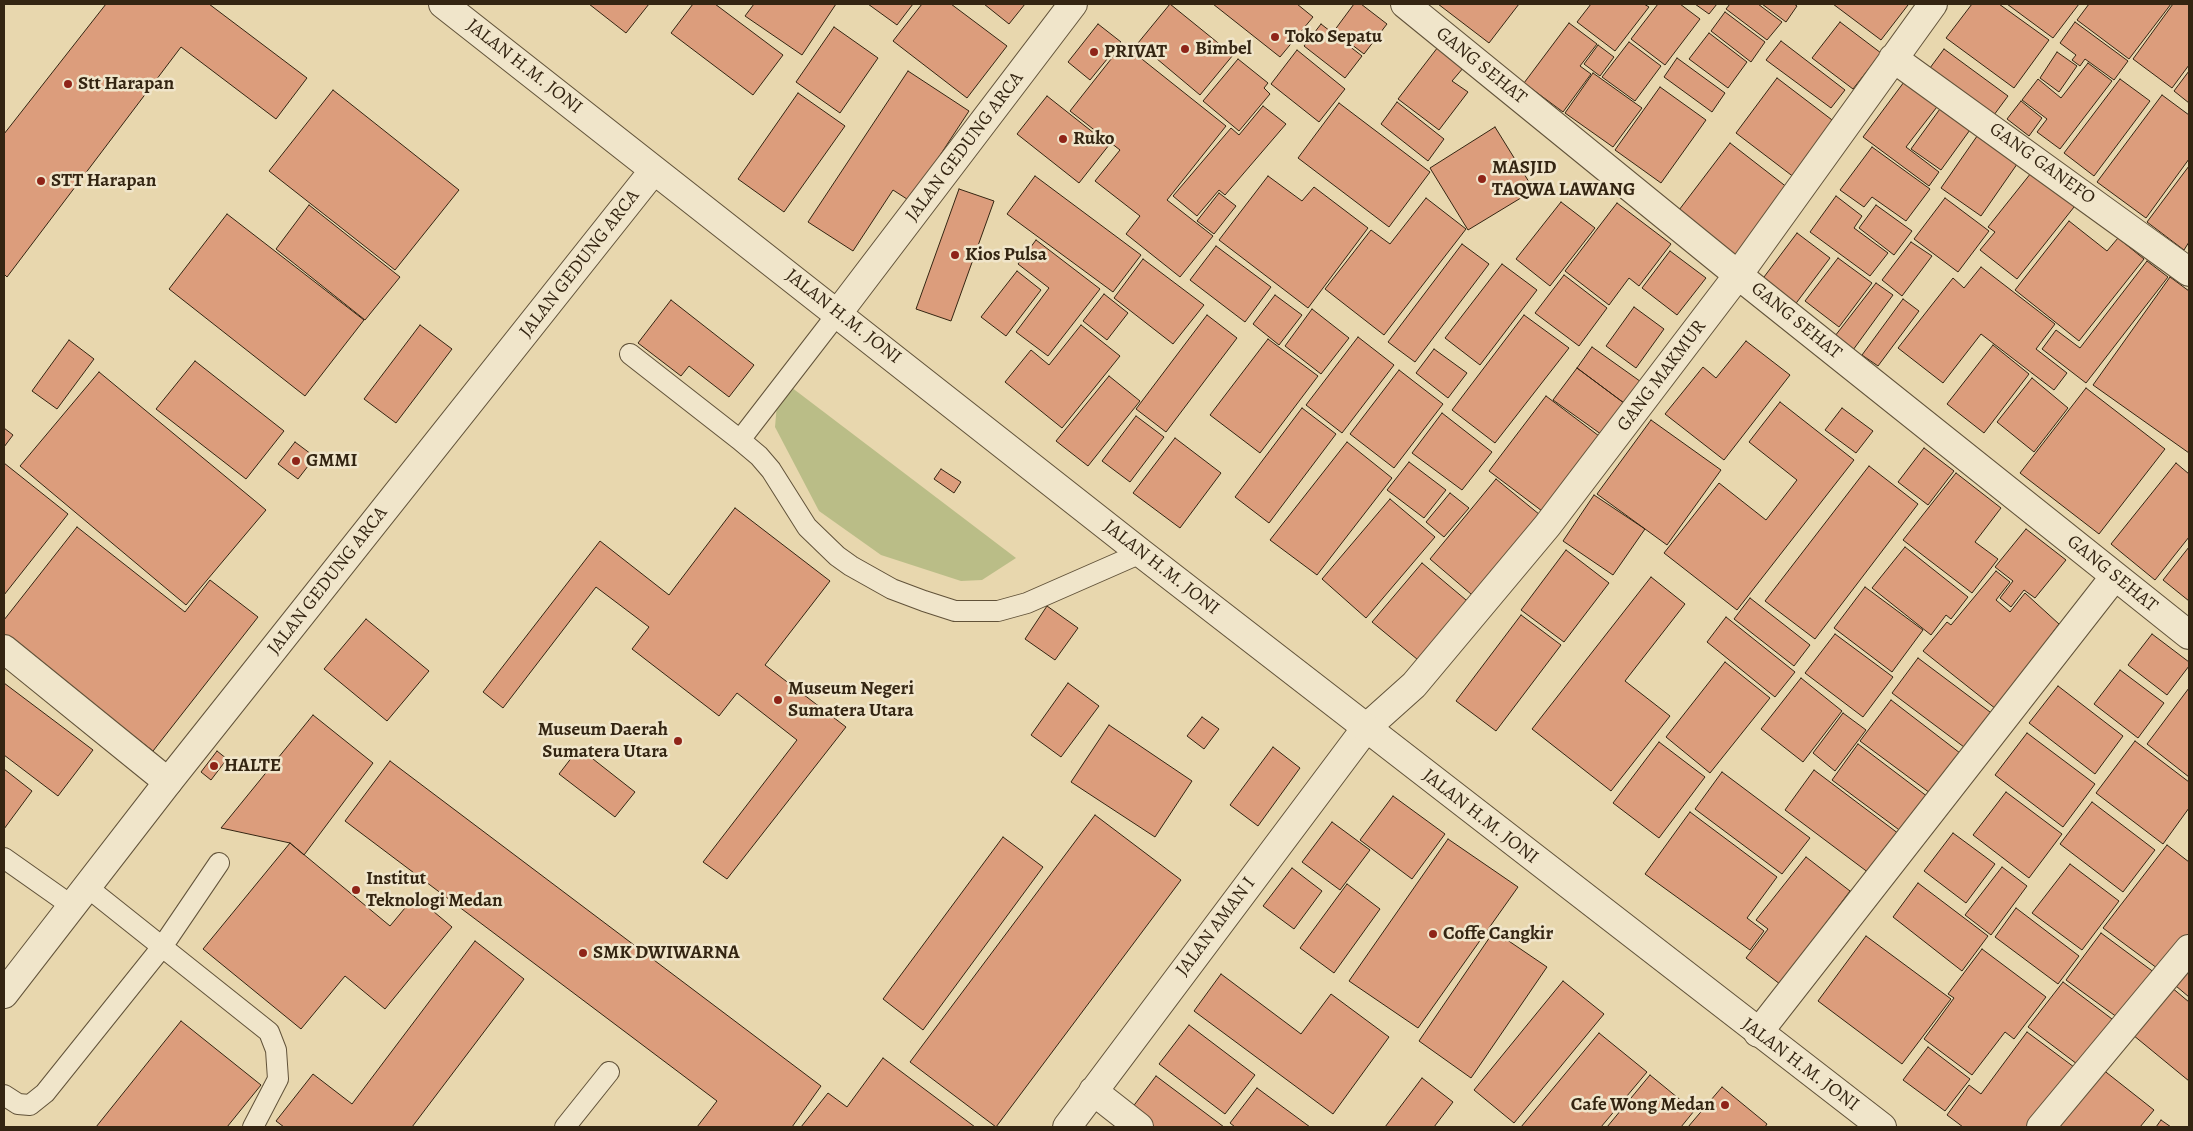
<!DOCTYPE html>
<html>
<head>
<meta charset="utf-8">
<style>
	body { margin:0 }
	#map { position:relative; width:2193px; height:1131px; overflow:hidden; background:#e8d7ae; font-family:Alegreya,serif }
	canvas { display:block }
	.frame { position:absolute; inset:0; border:5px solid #342512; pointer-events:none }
</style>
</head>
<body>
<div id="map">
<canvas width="2193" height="1131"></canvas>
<div class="frame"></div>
</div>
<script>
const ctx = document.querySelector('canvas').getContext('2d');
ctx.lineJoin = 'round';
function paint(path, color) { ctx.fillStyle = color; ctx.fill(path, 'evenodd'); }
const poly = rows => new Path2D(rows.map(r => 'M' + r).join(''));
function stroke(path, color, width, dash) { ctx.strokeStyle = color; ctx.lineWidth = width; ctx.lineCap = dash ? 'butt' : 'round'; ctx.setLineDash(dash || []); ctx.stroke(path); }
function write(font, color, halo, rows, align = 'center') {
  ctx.font = font + ' Alegreya,serif'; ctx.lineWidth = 5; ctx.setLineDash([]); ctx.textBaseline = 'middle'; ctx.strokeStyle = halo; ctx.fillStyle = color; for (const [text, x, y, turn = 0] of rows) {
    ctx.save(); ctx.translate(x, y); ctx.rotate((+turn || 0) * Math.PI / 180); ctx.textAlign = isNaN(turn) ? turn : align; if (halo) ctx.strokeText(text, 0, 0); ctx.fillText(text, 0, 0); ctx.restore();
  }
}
paint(poly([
	[787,384,1016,558,982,580,961,581,881,555,819,511,775,427,777,404]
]), '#babd87');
const building = poly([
	[106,4,209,4,307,78,276,119,181,47,7,277,4,274,4,134,106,4],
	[589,4,649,4,626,33,589,4],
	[693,4,715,4,783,55,753,95,671,33,693,4],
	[754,4,836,4,802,55,745,16,754,4],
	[868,4,913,4,897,25,868,4],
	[922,4,951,4,1007,46,967,98,893,41,922,4],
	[984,4,1025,4,1009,24,984,4],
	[1170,4,1233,55,1200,95,1138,43,1170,4],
	[1213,4,1297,4,1313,17,1280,57,1213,4],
	[1354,4,1361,4,1387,24,1364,54,1334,31,1354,4],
	[1438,4,1519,4,1489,43,1438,4],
	[1591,4,1644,4,1649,7,1615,51,1577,22,1591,4],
	[1658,4,1680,4,1700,19,1665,65,1631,39,1658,4],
	[1695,4,1717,4,1709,14,1695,4],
	[1730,4,1758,4,1782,22,1767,40,1726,9,1730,4],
	[1762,4,1794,4,1797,6,1786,22,1762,4],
	[1833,4,1907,4,1908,5,1881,40,1833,4],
	[1972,4,1999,4,2049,40,2014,88,1946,38,1972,4],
	[2007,4,2079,4,2053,38,2007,4],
	[2089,4,2171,4,2129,59,2077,20,2089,4],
	[2173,4,2189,4,2189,65,2172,88,2133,59,2173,4],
	[1725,12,1765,42,1751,62,1711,31,1725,12],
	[1840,22,1881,53,1853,89,1812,58,1840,22],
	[2075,22,2128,61,2114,80,2085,59,2080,66,2072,60,2076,55,2060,43,2075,22],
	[1569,23,1597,44,1580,66,1591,74,1563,112,1524,83,1569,23],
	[1098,24,1121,42,1090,80,1068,62,1098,24],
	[1321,24,1362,56,1345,78,1304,46,1321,24],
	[834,27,878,58,840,113,796,82,834,27],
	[1709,33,1747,62,1728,88,1689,59,1709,33],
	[1781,41,1845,90,1831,108,1766,60,1781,41],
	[1629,42,1661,66,1635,101,1602,77,1629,42],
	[1123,44,1226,126,1167,200,1213,236,1180,277,1126,234,1140,216,1095,181,1120,150,1070,111,1123,44],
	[1598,45,1614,57,1600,76,1584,64,1598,45],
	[1438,47,1464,67,1452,81,1468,92,1439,130,1398,99,1438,47],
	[1944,49,2008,96,1991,119,1927,72,1944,49],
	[1297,50,1345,89,1319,122,1271,84,1297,50],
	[2057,52,2077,66,2059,92,2040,78,2057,52],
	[1677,58,1725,93,1712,112,1664,77,1677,58],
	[1238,59,1268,83,1264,88,1270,94,1239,131,1203,101,1238,59],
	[2088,63,2112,81,2060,149,2037,132,2047,119,2022,100,2038,79,2061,98,2088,63],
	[908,71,969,111,910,201,893,190,853,251,808,222,908,71],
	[2189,71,2189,103,2174,91,2189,71],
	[1593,73,1642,108,1613,147,1565,113,1593,73],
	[1777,78,1840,126,1799,181,1736,133,1777,78],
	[1907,78,1940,103,1906,147,1939,172,1929,186,1863,137,1907,78],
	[2120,79,2150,101,2094,176,2064,153,2120,79],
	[1660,87,1706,120,1661,183,1615,150,1660,87],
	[333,90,459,190,395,270,269,171,333,90],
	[798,93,845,126,784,212,738,179,798,93],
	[2162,95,2189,115,2189,159,2146,218,2097,182,2162,95],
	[1047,96,1109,145,1079,183,1017,134,1047,96],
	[2021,101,2042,118,2029,136,2007,119,2021,101],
	[1397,102,1444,139,1428,161,1381,124,1397,102],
	[1945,102,1975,123,1941,170,1911,149,1945,102],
	[1339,103,1430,172,1389,227,1298,158,1339,103],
	[1263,106,1286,124,1225,195,1219,190,1197,216,1173,196,1231,128,1239,135,1263,106],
	[1495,127,1534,190,1468,230,1430,168,1495,127],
	[1982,129,2022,157,1981,216,1941,188,1982,129],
	[1730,143,1788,188,1734,259,1676,214,1730,143],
	[1872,147,1930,189,1906,221,1872,197,1864,207,1840,190,1872,147],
	[2189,166,2189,242,2184,250,2147,222,2189,166],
	[2035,168,2078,202,2017,279,1980,250,1995,232,1988,227,2035,168],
	[1035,176,1141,255,1113,292,1007,214,1035,176],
	[1268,176,1302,201,1314,187,1368,228,1308,308,1219,240,1268,176],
	[959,189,994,201,951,321,916,309,959,189],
	[1219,193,1236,206,1214,234,1197,221,1219,193],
	[1836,196,1862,216,1854,228,1888,253,1870,276,1810,232,1836,196],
	[1426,198,1466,229,1384,335,1325,289,1371,230,1390,244,1426,198],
	[1945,198,1989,231,1958,272,1914,239,1945,198],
	[1561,202,1595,228,1550,286,1516,259,1561,202],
	[1617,203,1671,244,1639,286,1629,278,1609,305,1565,271,1617,203],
	[309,205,400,277,365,320,276,249,309,205],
	[1876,205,1912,231,1894,255,1859,228,1876,205],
	[227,214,364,320,305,396,169,289,227,214],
	[2069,221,2107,251,2118,238,2144,259,2079,341,2015,290,2069,221],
	[1797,233,1830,258,1794,306,1761,281,1797,233],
	[1036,240,1100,289,1048,356,1016,332,1049,288,1018,264,1036,240],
	[1911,242,1932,256,1902,296,1882,280,1911,242],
	[1462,244,1489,264,1415,362,1388,342,1462,244],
	[1216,246,1271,287,1245,322,1190,280,1216,246],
	[1670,251,1706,278,1677,315,1642,288,1670,251],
	[1838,258,1872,283,1839,327,1805,301,1838,258],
	[1143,259,1204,305,1173,344,1114,298,1143,259],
	[2147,261,2168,277,2086,383,2042,349,2056,330,2080,348,2147,261],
	[1502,264,1537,290,1480,365,1445,338,1502,264],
	[1981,267,2055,324,2036,349,2067,373,2054,390,1981,334,1943,383,1898,348,1953,278,1964,288,1981,267],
	[1017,271,1041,290,1006,336,981,317,1017,271],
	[1564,275,1607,308,1579,346,1535,313,1564,275],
	[2170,277,2189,291,2189,453,2093,385,2170,277],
	[1876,283,1893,295,1853,350,1835,336,1876,283],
	[1104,294,1128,313,1107,340,1083,321,1104,294],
	[1275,295,1302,315,1279,345,1253,324,1275,295],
	[1903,299,1919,311,1878,366,1862,355,1903,299],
	[671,300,754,365,729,397,689,366,681,376,638,343,671,300],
	[1634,307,1664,329,1636,368,1606,346,1634,307],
	[1312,309,1349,338,1321,374,1285,346,1312,309],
	[1207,315,1237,338,1166,432,1136,409,1207,315],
	[1524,315,1569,348,1495,443,1452,410,1524,315],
	[420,325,452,349,396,423,364,399,420,325],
	[1081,325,1120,356,1062,428,1005,382,1031,350,1049,365,1081,325],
	[1358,337,1394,365,1342,433,1306,405,1358,337],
	[1268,339,1318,376,1260,453,1210,415,1268,339],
	[69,340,94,359,57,409,32,391,69,340],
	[1746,341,1790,375,1724,460,1665,414,1703,367,1716,378,1746,341],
	[1993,345,2029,374,1984,433,1947,404,1993,345],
	[1592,347,1644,384,1628,406,1577,368,1592,347],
	[1434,349,1467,373,1448,398,1416,373,1434,349],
	[195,361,284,431,246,479,156,409,195,361],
	[1577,368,1628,406,1605,437,1553,400,1577,368],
	[1399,370,1443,404,1394,468,1350,434,1399,370],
	[99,372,266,510,186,605,20,466,99,372],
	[1109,376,1140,401,1088,466,1056,441,1109,376],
	[2032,378,2068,408,2034,452,1997,422,2032,378],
	[2086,388,2165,449,2099,534,2020,473,2086,388],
	[1546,396,1607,442,1550,517,1489,471,1546,396],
	[1780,402,1854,460,1737,610,1664,553,1719,483,1766,520,1797,480,1749,442,1780,402],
	[1302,408,1336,434,1269,523,1235,497,1302,408],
	[1842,408,1873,431,1856,453,1825,430,1842,408],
	[1442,413,1492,452,1462,490,1412,453,1442,413],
	[1136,416,1164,437,1130,482,1102,461,1136,416],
	[1651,420,1721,470,1667,545,1597,494,1651,420],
	[4,428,13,435,4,447,4,428],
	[1175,438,1221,473,1180,528,1133,493,1175,438],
	[295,442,315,457,298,479,278,464,295,442],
	[1347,442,1392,478,1317,575,1270,540,1347,442],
	[1924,448,1954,471,1928,505,1898,482,1924,448],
	[1409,462,1446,490,1424,518,1387,490,1409,462],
	[4,463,68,514,4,595,4,463],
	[2176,463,2189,474,2189,537,2155,580,2111,544,2176,463],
	[1869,466,1918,504,1815,639,1765,601,1869,466],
	[941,469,961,482,954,493,934,479,941,469],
	[1956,473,2001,508,1975,542,1998,559,1972,593,1903,540,1956,473],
	[1496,479,1545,519,1478,600,1430,559,1496,479],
	[1450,493,1469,508,1444,537,1426,522,1450,493],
	[1594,495,1645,529,1613,575,1563,541,1594,495],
	[1390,499,1435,537,1366,618,1322,579,1390,499],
	[735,508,830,581,765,665,846,727,727,879,703,862,797,740,737,693,719,716,632,649,649,627,596,587,503,708,483,692,600,541,669,595,735,508],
	[77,527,185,612,210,580,258,617,153,751,4,635,4,620,77,527],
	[2026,529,2066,560,2035,598,2024,590,2011,607,2000,598,2013,581,1995,567,2026,529],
	[1905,547,1968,597,1951,619,1946,615,1931,635,1872,588,1905,547],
	[2189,547,2189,601,2163,580,2189,547],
	[1566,550,1609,583,1564,642,1521,610,1566,550],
	[1422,563,1472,605,1423,664,1372,622,1422,563],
	[1996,571,2010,582,1996,600,2010,612,2025,593,2059,624,1996,709,1923,651,1947,622,1951,625,1996,571],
	[1651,577,1685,604,1625,681,1670,716,1611,791,1532,729,1651,577],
	[1865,587,1923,630,1892,672,1834,628,1865,587],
	[1750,598,1810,645,1794,666,1734,619,1750,598],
	[1047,606,1078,628,1055,660,1025,639,1047,606],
	[1521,615,1561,645,1496,731,1456,701,1521,615],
	[1726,617,1795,672,1775,697,1707,642,1726,617],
	[366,619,429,671,387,721,324,669,366,619],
	[1835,634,1893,677,1863,717,1805,673,1835,634],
	[2152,634,2189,662,2189,666,2167,695,2128,665,2152,634],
	[1918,658,1994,715,1968,750,1892,693,1918,658],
	[1725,662,1770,698,1710,773,1666,737,1725,662],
	[2120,670,2164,703,2138,738,2094,704,2120,670],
	[1801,678,1842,711,1803,762,1761,729,1801,678],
	[4,683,93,750,58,796,4,755,4,683],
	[1068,683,1099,706,1061,757,1031,735,1068,683],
	[2058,686,2123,736,2095,774,2029,723,2058,686],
	[2189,688,2189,777,2147,744,2189,688],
	[1891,700,1960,753,1930,793,1860,741,1891,700],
	[1843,713,1866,730,1835,771,1813,753,1843,713],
	[313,715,373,763,304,855,290,843,221,828,313,715],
	[1202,717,1219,729,1204,749,1187,736,1202,717],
	[1109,725,1192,781,1155,837,1071,782,1109,725],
	[2027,733,2095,784,2063,827,1995,775,2027,733],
	[2135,741,2189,782,2189,808,2163,844,2096,793,2135,741],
	[1659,742,1705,777,1659,838,1613,803,1659,742],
	[1858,744,1928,797,1902,832,1832,780,1858,744],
	[1273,747,1300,768,1258,826,1230,805,1273,747],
	[579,748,635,792,615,817,559,774,579,748],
	[217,751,227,759,211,780,201,772,217,751],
	[390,761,821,1086,792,1127,697,1127,717,1101,345,821,390,761],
	[4,769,32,791,4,829,4,769],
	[1814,770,1899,834,1869,873,1785,810,1814,770],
	[1722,772,1810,838,1782,874,1695,809,1722,772],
	[2006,792,2062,834,2029,878,1973,835,2006,792],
	[1393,796,1445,834,1412,879,1360,840,1393,796],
	[2092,802,2155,850,2123,892,2060,844,2092,802],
	[1690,812,1777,877,1747,918,1764,931,1750,950,1645,874,1690,812],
	[1095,815,1181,880,996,1127,910,1062,1095,815],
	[1332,822,1370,850,1340,890,1302,862,1332,822],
	[1953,833,1995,864,1966,903,1924,871,1953,833],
	[1003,837,1043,867,923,1030,883,999,1003,837],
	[1448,839,1518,887,1418,1028,1349,981,1448,839],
	[290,843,390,926,415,896,452,927,385,1009,345,976,301,1029,203,949,290,843],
	[2167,845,2189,862,2189,933,2161,971,2103,928,2167,845],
	[1806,857,1850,891,1802,955,1789,991,1746,958,1768,929,1756,920,1806,857],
	[2070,864,2119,901,2082,950,2032,913,2070,864],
	[2002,867,2027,886,1991,935,1965,915,2002,867],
	[1292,868,1322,891,1294,929,1263,906,1292,868],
	[1918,883,1988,936,1962,971,1893,917,1918,883],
	[1347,884,1380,909,1334,973,1300,948,1347,884],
	[2016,908,2079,956,2058,984,1995,937,2016,908],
	[1494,931,1547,967,1471,1078,1419,1041,1494,931],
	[2101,933,2155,973,2121,1020,2066,980,2101,933],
	[1866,936,1951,999,1902,1064,1818,1001,1866,936],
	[475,941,524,979,412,1127,284,1127,276,1121,313,1074,352,1104,475,941],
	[1982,949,2046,997,2014,1039,2005,1032,1972,1075,1924,1039,1954,998,1948,994,1982,949],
	[2189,969,2189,997,2176,986,2189,969],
	[1221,974,1301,1034,1331,994,1389,1037,1333,1114,1194,1011,1221,974],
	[1563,981,1604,1014,1514,1123,1474,1090,1563,981],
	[2063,982,2116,1022,2081,1067,2028,1027,2063,982],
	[2171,987,2189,1002,2189,1081,2133,1035,2171,987],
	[181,1021,261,1085,227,1127,96,1127,181,1021],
	[1189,1025,1255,1075,1225,1114,1159,1064,1189,1025],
	[2027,1032,2078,1070,2036,1127,1963,1127,1947,1115,1969,1085,1981,1094,2027,1032],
	[1599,1033,1647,1072,1601,1127,1521,1127,1599,1033],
	[1928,1047,1970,1079,1945,1111,1903,1080,1928,1047],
	[883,1058,975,1127,801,1127,828,1093,847,1107,883,1058],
	[2102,1069,2154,1110,2140,1127,2057,1127,2102,1069],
	[1650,1075,1694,1111,1681,1127,1607,1127,1650,1075],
	[1156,1076,1224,1127,1149,1127,1129,1112,1156,1076],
	[1422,1078,1453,1102,1434,1127,1385,1127,1422,1078],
	[1722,1087,1767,1124,1765,1127,1688,1127,1722,1087],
	[1257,1088,1310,1127,1235,1127,1230,1123,1257,1088],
	[2161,1120,2171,1127,2156,1127,2161,1120]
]);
paint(building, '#dc9d7c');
stroke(building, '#342512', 1);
const service = poly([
	[838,313,740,440,759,456,771,470,807,527,837,556,851,566,892,589,924,601,955,611,998,611,1027,603,1141,553],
	[630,354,740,440],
	[4,858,72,906],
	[87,887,269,1032,276,1050,278,1079,253,1127],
	[4,1095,18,1104,30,1105,45,1093,162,947,219,863],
	[565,1127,609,1072]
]);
const minor = poly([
	[1405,4,1738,275,2189,635],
	[1893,58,2189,272],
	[4,649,168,782],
	[1758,1033,2115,576],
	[1093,1091,1139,1127],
	[1067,1127,1366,728,1414,685,1547,526,1738,275,1933,4],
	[2041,1127,2189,949]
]);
const tertiary = poly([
	[443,4,1141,553,1882,1127],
	[838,313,1073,4],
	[4,994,168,782,654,170]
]);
stroke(service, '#615239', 22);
stroke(minor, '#615239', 30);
stroke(tertiary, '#615239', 30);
stroke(service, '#f0e5ca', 20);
stroke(minor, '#f0e5ca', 28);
stroke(tertiary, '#f0e5ca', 28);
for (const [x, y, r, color] of [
	[1275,37,5,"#8f2418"],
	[1185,49,5,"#8f2418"],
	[1094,52,5,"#8f2418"],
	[68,84,5,"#8f2418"],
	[1063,139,5,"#8f2418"],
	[1482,179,5,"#8f2418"],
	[41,181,5,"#8f2418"],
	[955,255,5,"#8f2418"],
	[296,461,5,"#8f2418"],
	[778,700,5,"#8f2418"],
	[678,741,5,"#8f2418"],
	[214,766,5,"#8f2418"],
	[356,890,5,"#8f2418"],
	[1433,934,5,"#8f2418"],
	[583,953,5,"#8f2418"],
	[1725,1105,5,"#8f2418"]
]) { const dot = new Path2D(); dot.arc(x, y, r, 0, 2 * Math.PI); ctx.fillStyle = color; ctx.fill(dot); stroke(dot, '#f0e5ca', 2); }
write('bold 19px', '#342512', '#f0e5ca', [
	["Toko Sepatu",1285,37],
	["Bimbel",1195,49],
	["PRIVAT",1104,52],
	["Stt Harapan",78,84],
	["Ruko",1073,139],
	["MASJID",1492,168],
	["TAQWA LAWANG",1492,190],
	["STT Harapan",51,181],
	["Kios Pulsa",965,255],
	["GMMI",306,461],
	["Museum Negeri",788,689],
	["Sumatera Utara",788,711],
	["Museum Daerah",668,730,"right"],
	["Sumatera Utara",668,752,"right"],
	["HALTE",224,766],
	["Institut",366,879],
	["Teknologi Medan",366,901],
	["Coffe Cangkir",1443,934],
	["SMK DWIWARNA",593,953],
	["Cafe Wong Medan",1715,1105,"right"]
], 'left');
write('19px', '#342512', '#f0e5ca', [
	["GANG SEHAT",1481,66,39],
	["JALAN H.M. JONI",524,67,38],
	["JALAN GEDUNG ARCA",965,147,-53],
	["GANG GANEFO",2042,164,36],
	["JALAN GEDUNG ARCA",580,264,-52],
	["JALAN H.M. JONI",843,317,38],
	["GANG SEHAT",1796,321,39],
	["GANG MAKMUR",1662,376,-53],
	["JALAN H.M. JONI",1161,568,38],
	["GANG SEHAT",2112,574,39],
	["JALAN GEDUNG ARCA",328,581,-52],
	["JALAN H.M. JONI",1480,817,38],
	["JALAN AMAN I",1216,927,-53],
	["JALAN H.M. JONI",1800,1065,37]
]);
</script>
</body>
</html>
